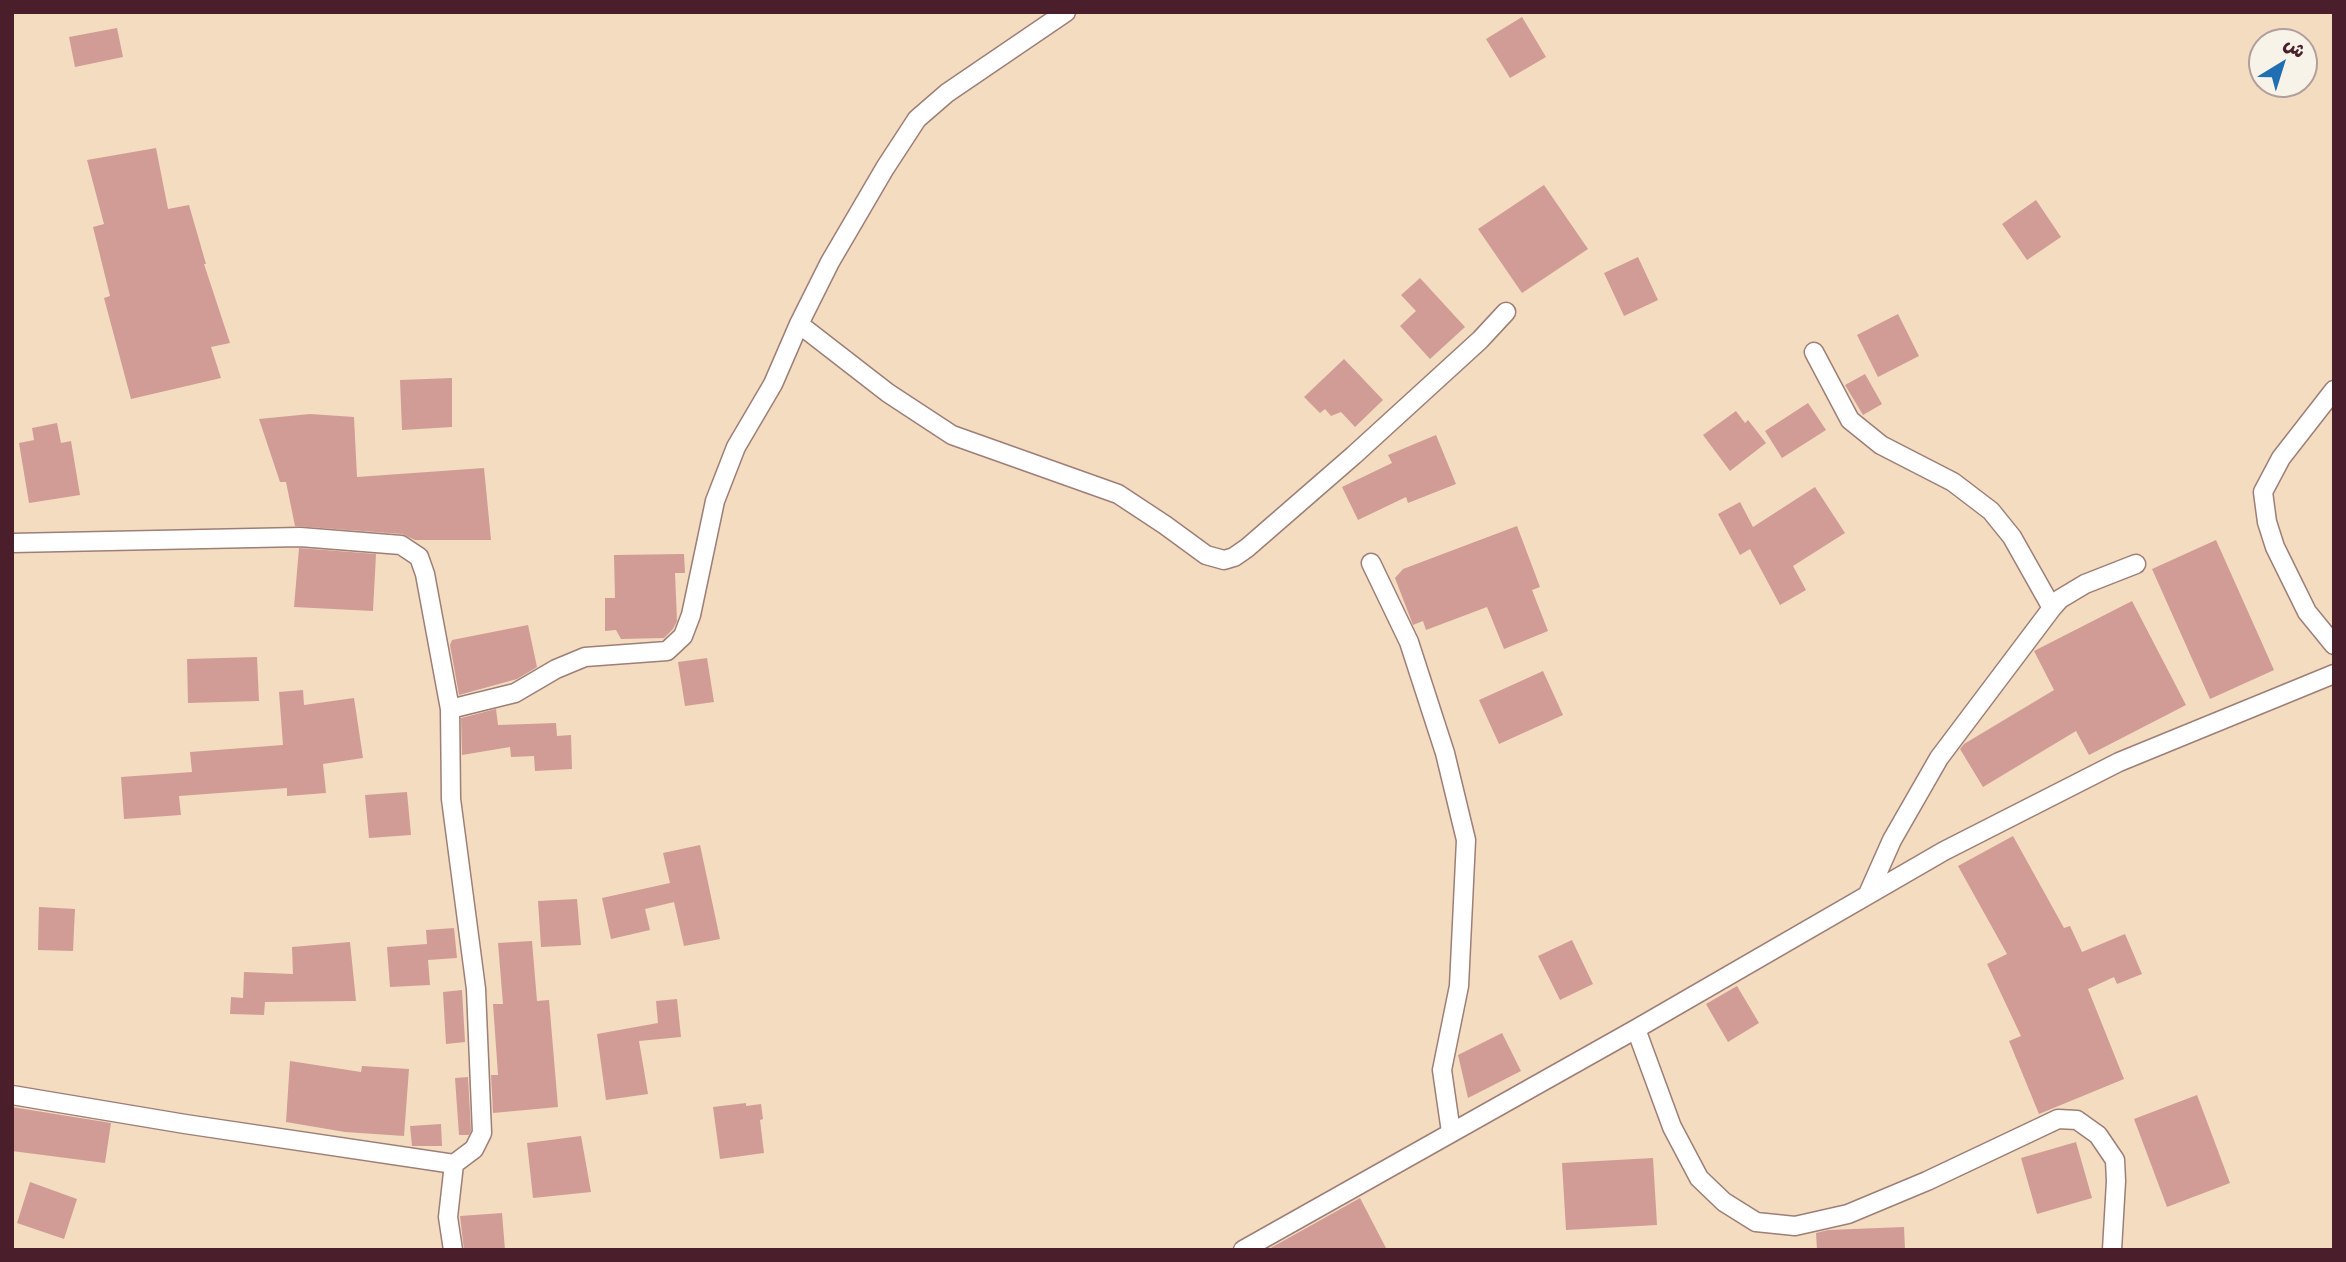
<!DOCTYPE html>
<html>
<head>
<meta charset="utf-8">
<style>
	body { margin:0 }
	#map { position:relative; width:2346px; height:1262px; overflow:hidden; background:#f3dcc0; font-family:"Comic Neue","Playpen Sans Arabic",sans-serif }
	canvas { display:block }
	.frame { position:absolute; inset:0; border:14px solid #4a1f2b; pointer-events:none }
	.north { position:absolute; left:2248px; top:28px; width:70px; height:70px; box-sizing:border-box; background:#f7f3e8; border:2px solid #b29e9c; border-radius:50%; rotate:38deg; font-size:19px; font-weight:700; line-height:28px; text-align:center; color:#4a1f2b }
	.north::after { content:''; display:block; margin:auto; width:24px; height:32px; background:#1f6fb2; clip-path:polygon(50% 0,100% 100%,50% 72%,0 100%) }
</style>
</head>
<body>
<div id="map">
<canvas width="2346" height="1262"></canvas>
<div class="frame"></div>
<div class="north">ش</div>
</div>
<script>
const ctx = document.querySelector('canvas').getContext('2d');
ctx.lineJoin = 'round';
function paint(path, color) { ctx.fillStyle = color; ctx.fill(path, 'evenodd'); }
const poly = rows => new Path2D(rows.map(r => 'M' + r).join(''));
function stroke(path, color, width, dash) { ctx.strokeStyle = color; ctx.lineWidth = width; ctx.lineCap = dash ? 'butt' : 'round'; ctx.setLineDash(dash || []); ctx.stroke(path); }
paint(poly([
	[1522,17,1546,57,1510,78,1486,39],
	[117,28,123,57,75,67,69,37],
	[156,148,168,209,189,205,206,264,204,264,230,343,211,347,221,378,131,399,104,298,110,296,93,227,104,224,87,160],
	[1544,185,1588,249,1522,293,1478,229],
	[2036,200,2061,237,2027,260,2002,224],
	[1638,257,1658,300,1624,316,1604,273],
	[1420,278,1465,327,1430,359,1400,326,1416,311,1401,295],
	[1898,314,1919,356,1878,377,1857,335],
	[1344,359,1383,400,1355,427,1341,412,1331,416,1325,409,1320,413,1304,397],
	[1865,374,1882,404,1863,415,1845,385],
	[452,378,452,427,402,430,400,380],
	[1808,403,1826,430,1782,458,1765,431],
	[1736,411,1745,423,1748,420,1766,443,1730,471,1703,435],
	[310,414,354,417,357,477,484,468,491,540,415,540,402,534,295,526,286,482,280,482,259,419],
	[57,423,61,443,71,441,80,495,29,503,19,443,34,440,32,428],
	[1436,435,1456,484,1408,503,1406,497,1358,520,1342,487,1392,463,1388,455],
	[1815,487,1845,533,1793,566,1806,590,1780,605,1750,549,1740,555,1718,514,1740,502,1753,527],
	[1517,526,1540,587,1532,590,1548,631,1504,649,1487,607,1426,630,1423,621,1413,625,1395,578,1403,569],
	[2216,540,2274,670,2210,699,2152,569],
	[299,548,376,554,373,611,294,607],
	[684,554,685,573,675,573,677,621,673,629,664,638,621,639,616,630,605,631,605,598,615,598,614,555],
	[2132,601,2186,705,2089,755,2076,731,1983,787,1960,749,1964,744,2054,690,2034,651],
	[528,625,537,667,517,679,459,695,450,645,452,640],
	[257,657,259,701,188,703,187,659],
	[707,658,714,702,685,706,678,662],
	[1543,671,1563,715,1499,744,1479,700],
	[303,690,304,705,354,698,363,758,323,764,326,793,287,796,287,788,179,796,181,815,124,819,121,777,192,772,190,752,283,745,279,692],
	[496,709,498,725,556,723,557,736,571,735,572,769,535,771,534,756,511,757,510,747,462,755,461,718],
	[407,792,411,835,369,838,365,795],
	[2013,836,2064,928,2070,926,2082,952,2125,934,2142,974,2117,984,2114,977,2088,989,2124,1079,2039,1114,2009,1041,2021,1036,1987,964,2007,954,1958,866],
	[700,845,720,939,684,946,674,902,645,909,650,930,611,939,602,898,670,883,663,853],
	[577,899,581,945,541,947,538,901],
	[39,907,75,909,73,951,38,950],
	[454,928,457,958,428,960,430,985,390,987,387,947,427,944,426,930],
	[1572,940,1593,984,1560,1000,1538,956],
	[532,941,537,1001,549,1000,558,1107,493,1113,491,1075,498,1075,493,1004,503,1004,498,943],
	[350,942,356,1001,265,1002,264,1015,230,1014,231,997,243,998,244,972,293,974,292,947],
	[1737,986,1759,1023,1728,1042,1706,1004],
	[462,990,465,1042,446,1044,443,992],
	[677,999,681,1037,639,1041,648,1094,606,1100,597,1034,658,1023,656,1001],
	[1502,1033,1521,1071,1468,1098,1458,1055],
	[290,1061,361,1072,362,1066,409,1069,404,1136,345,1132,286,1122],
	[468,1077,471,1131,469,1135,459,1135,455,1078],
	[2197,1095,2230,1183,2167,1207,2134,1119],
	[746,1103,746,1106,761,1104,763,1119,760,1120,764,1153,720,1159,713,1107],
	[12,1107,111,1123,105,1163,12,1151],
	[441,1124,442,1146,412,1146,410,1126],
	[581,1136,591,1192,533,1198,527,1143],
	[2076,1142,2092,1198,2037,1214,2021,1158],
	[1653,1158,1657,1225,1566,1230,1562,1163],
	[30,1182,77,1199,64,1239,17,1223],
	[1360,1198,1387,1250,1267,1250],
	[502,1213,505,1250,464,1250,460,1216],
	[1904,1227,1905,1250,1817,1250,1816,1233,1828,1230]
]), '#d19c96');
const minor = poly([
	[799,324,888,393,952,435,1118,494,1165,525,1206,555,1224,560,1234,557,1247,548,1354,455,1480,340,1506,312],
	[1814,352,1850,420,1881,445,1953,482,1991,511,2012,537,2052,608],
	[2334,390,2281,458,2263,492,2267,522,2275,547,2307,612,2334,645],
	[12,543,300,537,401,545,419,557,425,574,450,709,451,799,476,989,482,1133,474,1149,454,1164,448,1217,453,1250],
	[1371,563,1409,642,1445,753,1466,840,1459,986,1442,1070,1451,1132],
	[450,709,515,693,556,669,585,657,667,651,683,636,691,615,715,501,736,447,773,384,799,324,830,262,885,168,917,119,947,93,1066,12],
	[1868,894,1892,840,1939,758,2052,608,2060,599,2085,584,2136,564],
	[1636,1029,1672,1127,1699,1178,1724,1202,1756,1222,1795,1226,1848,1214,1927,1181,2058,1119,2077,1120,2098,1135,2115,1160,2116,1181,2112,1250],
	[12,1095,185,1124,454,1164],
	[1243,1250,1636,1029,1944,851,2119,762,2334,674]
]);
stroke(minor, '#9e7e76', 21);
stroke(minor, '#fff', 18);
</script>
</body>
</html>
